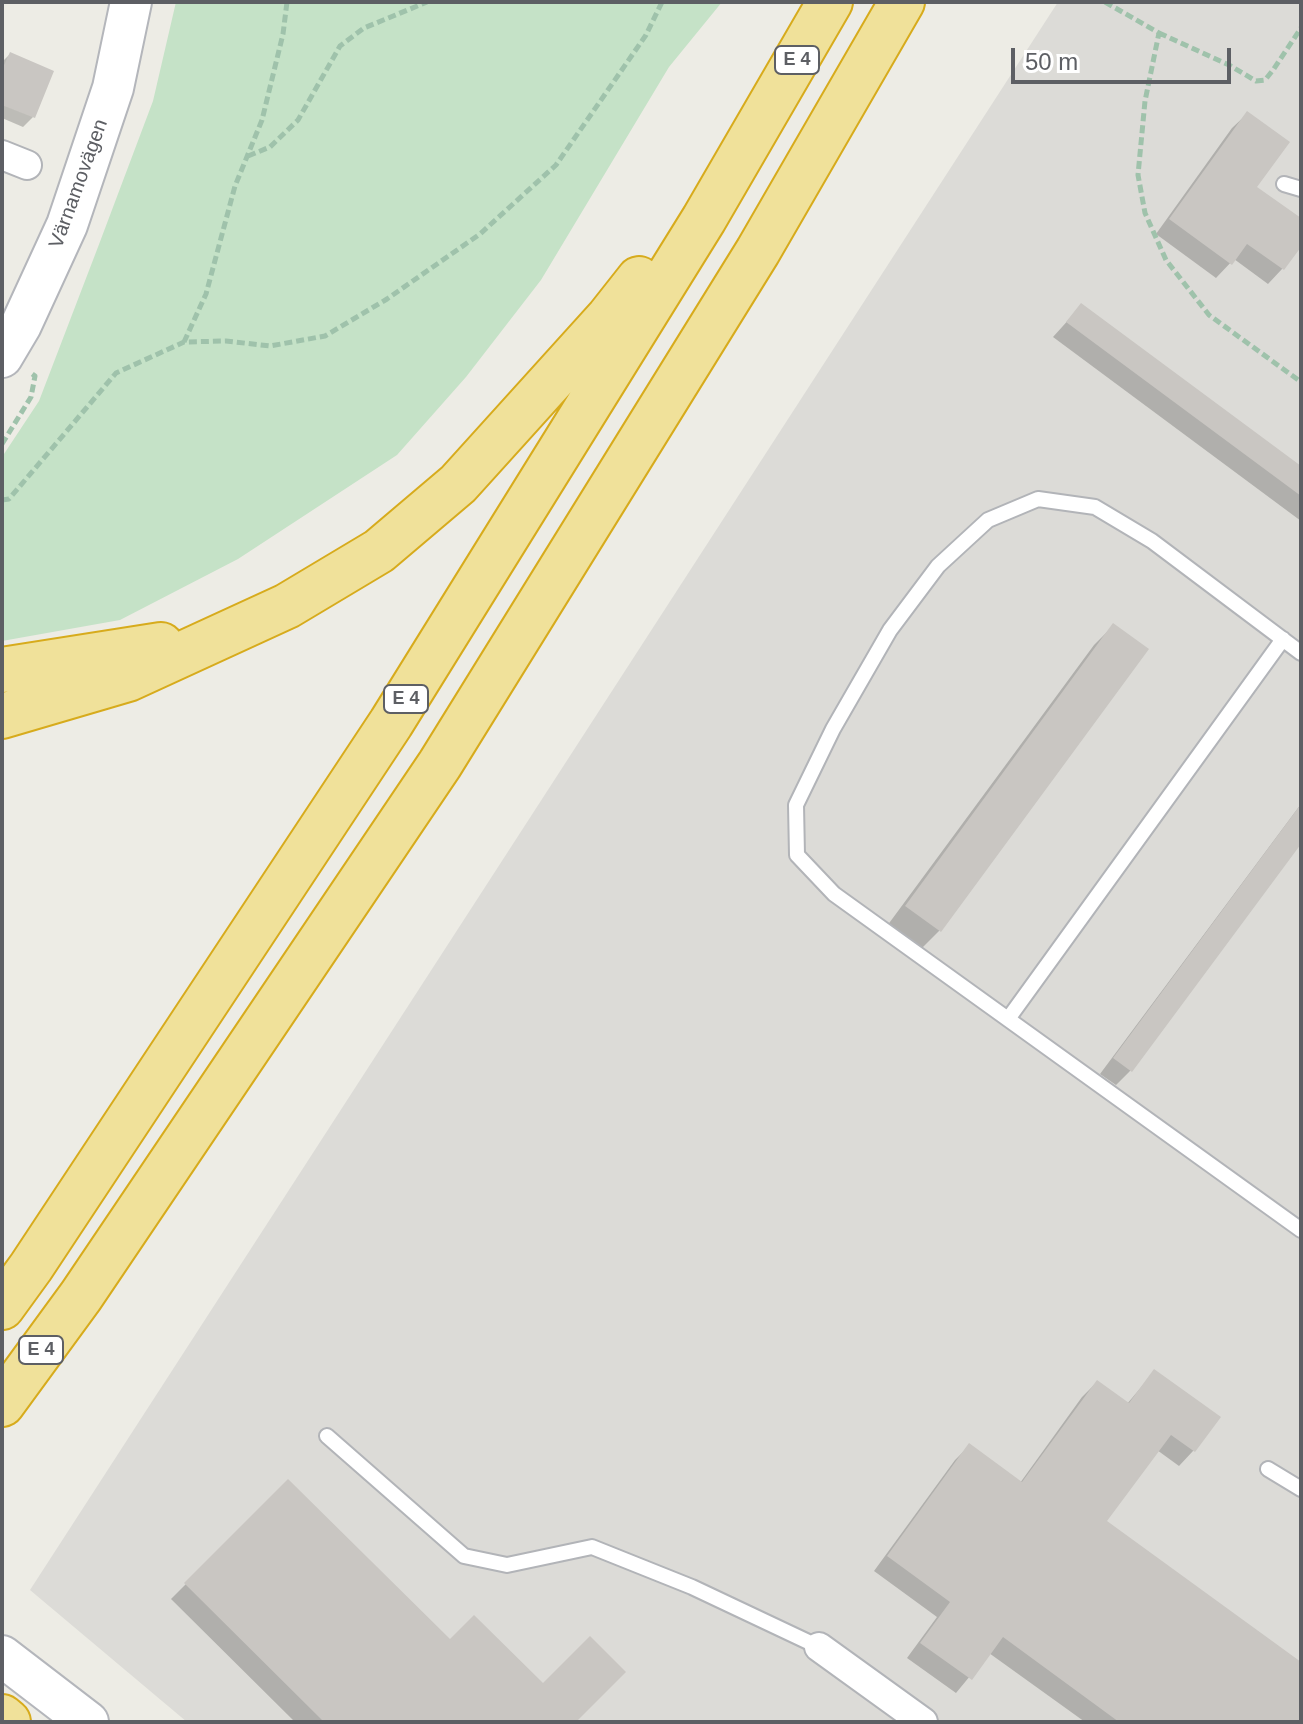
<!DOCTYPE html>
<html>
<head>
<meta charset="utf-8">
<style>
	body { margin:0 }
	#map { position:relative; width:1303px; height:1724px; overflow:hidden; background:#edece5; font-family:Helvetica,sans-serif }
	canvas { display:block }
	.frame { position:absolute; inset:0; border:4px solid #5d5f64; pointer-events:none }
	.scale { position:absolute; left:1011px; top:48px; width:220px; height:36px; box-sizing:border-box; border:4px solid #5d5f64; border-top:0; padding-left:10px; font-size:24px; line-height:28px; white-space:nowrap; color:#5d5f64; -webkit-text-stroke:6px #fff; paint-order:stroke }
</style>
</head>
<body>
<div id="map">
<canvas width="1303" height="1724"></canvas>
<div class="frame"></div>
<div class="scale">50 m</div>
</div>
<script>
const ctx = document.querySelector('canvas').getContext('2d');
ctx.lineJoin = 'round';
function paint(path, color) { ctx.fillStyle = color; ctx.fill(path, 'evenodd'); }
const poly = rows => new Path2D(rows.map(r => 'M' + r).join(''));
function stroke(path, color, width, dash) { ctx.strokeStyle = color; ctx.lineWidth = width; ctx.lineCap = dash ? 'butt' : 'round'; ctx.setLineDash(dash || []); ctx.stroke(path); }
function write(font, color, halo, rows, align = 'center') {
  ctx.font = font + ' Helvetica,sans-serif'; ctx.lineWidth = 6; ctx.setLineDash([]); ctx.textBaseline = 'middle'; ctx.strokeStyle = halo; ctx.fillStyle = color; for (const [text, x, y, turn = 0] of rows) {
    ctx.save(); ctx.translate(x, y); ctx.rotate((+turn || 0) * Math.PI / 180); ctx.textAlign = isNaN(turn) ? turn : align; if (halo) ctx.strokeText(text, 0, 0); ctx.fillText(text, 0, 0); ctx.restore();
  }
}
paint(poly([
	[1058,2,1301,2,1301,1722,187,1722,30,1590]
]), '#dcdbd7');
paint(poly([
	[176,2,722,2,669,67,541,280,466,377,397,455,238,559,120,620,2,641,2,457,39,401,98,247,153,101]
]), '#c5e2c7');
paint(poly([
	[10,54,52,72,33,117,23,127,2,118,2,62],
	[1247,114,1255,188,1301,221,1301,243,1282,269,1268,284,1234,259,1216,278,1156,234,1232,128],
	[1081,306,1301,469,1301,521,1053,337],
	[1113,626,939,931,920,950,887,926,1094,645],
	[1301,804,1301,840,1130,1071,1116,1085,1100,1074],
	[1154,1372,1218,1418,1193,1451,1179,1466,1157,1450,1105,1522,1301,1665,1301,1722,1085,1722,989,1653,956,1693,907,1658,937,1617,874,1571,955,1460,969,1446,1020,1483,1082,1397,1097,1382,1127,1404],
	[288,1482,450,1642,578,1722,295,1722,171,1599]
]), '#0003');
paint(poly([
	[10,52,54,71,35,118,2,105,2,70],
	[1247,111,1290,142,1257,187,1301,218,1301,247,1284,270,1247,244,1232,265,1169,219],
	[1081,303,1301,466,1301,496,1066,322],
	[1113,623,1149,649,941,932,905,906],
	[1301,804,1301,844,1132,1072,1113,1058],
	[1154,1369,1221,1417,1195,1452,1171,1435,1107,1521,1301,1662,1301,1722,1119,1722,1003,1637,972,1680,920,1643,950,1602,887,1556,969,1443,1022,1482,1097,1380,1129,1403],
	[288,1479,450,1639,474,1615,543,1683,590,1636,626,1672,578,1720,580,1722,324,1722,184,1583]
]), '#c9c6c2');
const lane = poly([
	[1284,184,1301,189],
	[1301,653,1152,541,1095,507,1038,499,988,520,938,566,890,630,833,729,796,805,797,855,834,894,1301,1230],
	[1008,1019,1283,639],
	[327,1436,464,1556,507,1565,592,1547,692,1587,819,1647],
	[1268,1469,1301,1489]
]);
const street = poly([
	[2,155,27,165],
	[819,1647,923,1722]
]);
const secondary = poly([
	[2,357,21,325,67,225,113,88,131,2],
	[2,1656,88,1722]
]);
const highway = poly([
	[2,670,161,645],
	[2,716,128,679,287,606,379,551,458,484,609,317,639,279],
	[2,1307,31,1267,391,723,704,219,830,2],
	[2,1404,81,1296,440,764,758,251,902,2],
	[2,1717,8,1722]
]);
stroke(lane, '#b2b4b8', 18);
stroke(street, '#b2b4b8', 32);
stroke(secondary, '#b4b6bb', 44);
stroke(highway, '#d7ab1c', 48);
stroke(poly([
	[1105,2,1159,33,1145,101,1138,175,1145,213,1166,260,1209,315,1301,382],
	[1159,33,1229,65,1256,81,1265,80,1273,70,1301,28],
	[248,156,270,147,298,120,340,46,364,28,427,2],
	[184,342,206,294,235,186,262,120,283,34,287,2],
	[2,444,31,397,35,376,31,373],
	[2,500,9,499,116,373,184,342,226,341,270,346,325,336,387,299,480,234,556,165,646,35,662,2]
]), '#9fc2ab', 5, [8, 4]);
stroke(lane, '#fff', 14);
stroke(street, '#fff', 28);
stroke(secondary, '#fff', 40);
stroke(highway, '#f0e19a', 44);
for (const [x, y, w] of [
	[797,60,44],
	[406,699,44],
	[41,1350,44]
]) { const box = new Path2D(); box.roundRect(x - w / 2, y - 14, w, 28, 6); ctx.fillStyle = '#fff'; ctx.fill(box); stroke(box, '#5d5f64', 2); }
write('bold 18px', '#5d5f64', null, [
	["E 4",797,60],
	["E 4",406,699],
	["E 4",41,1350]
]);
write('20px', '#5d5f64', '#fff', [
	["Värnamovägen",79,184,-70]
]);
</script>
</body>
</html>
